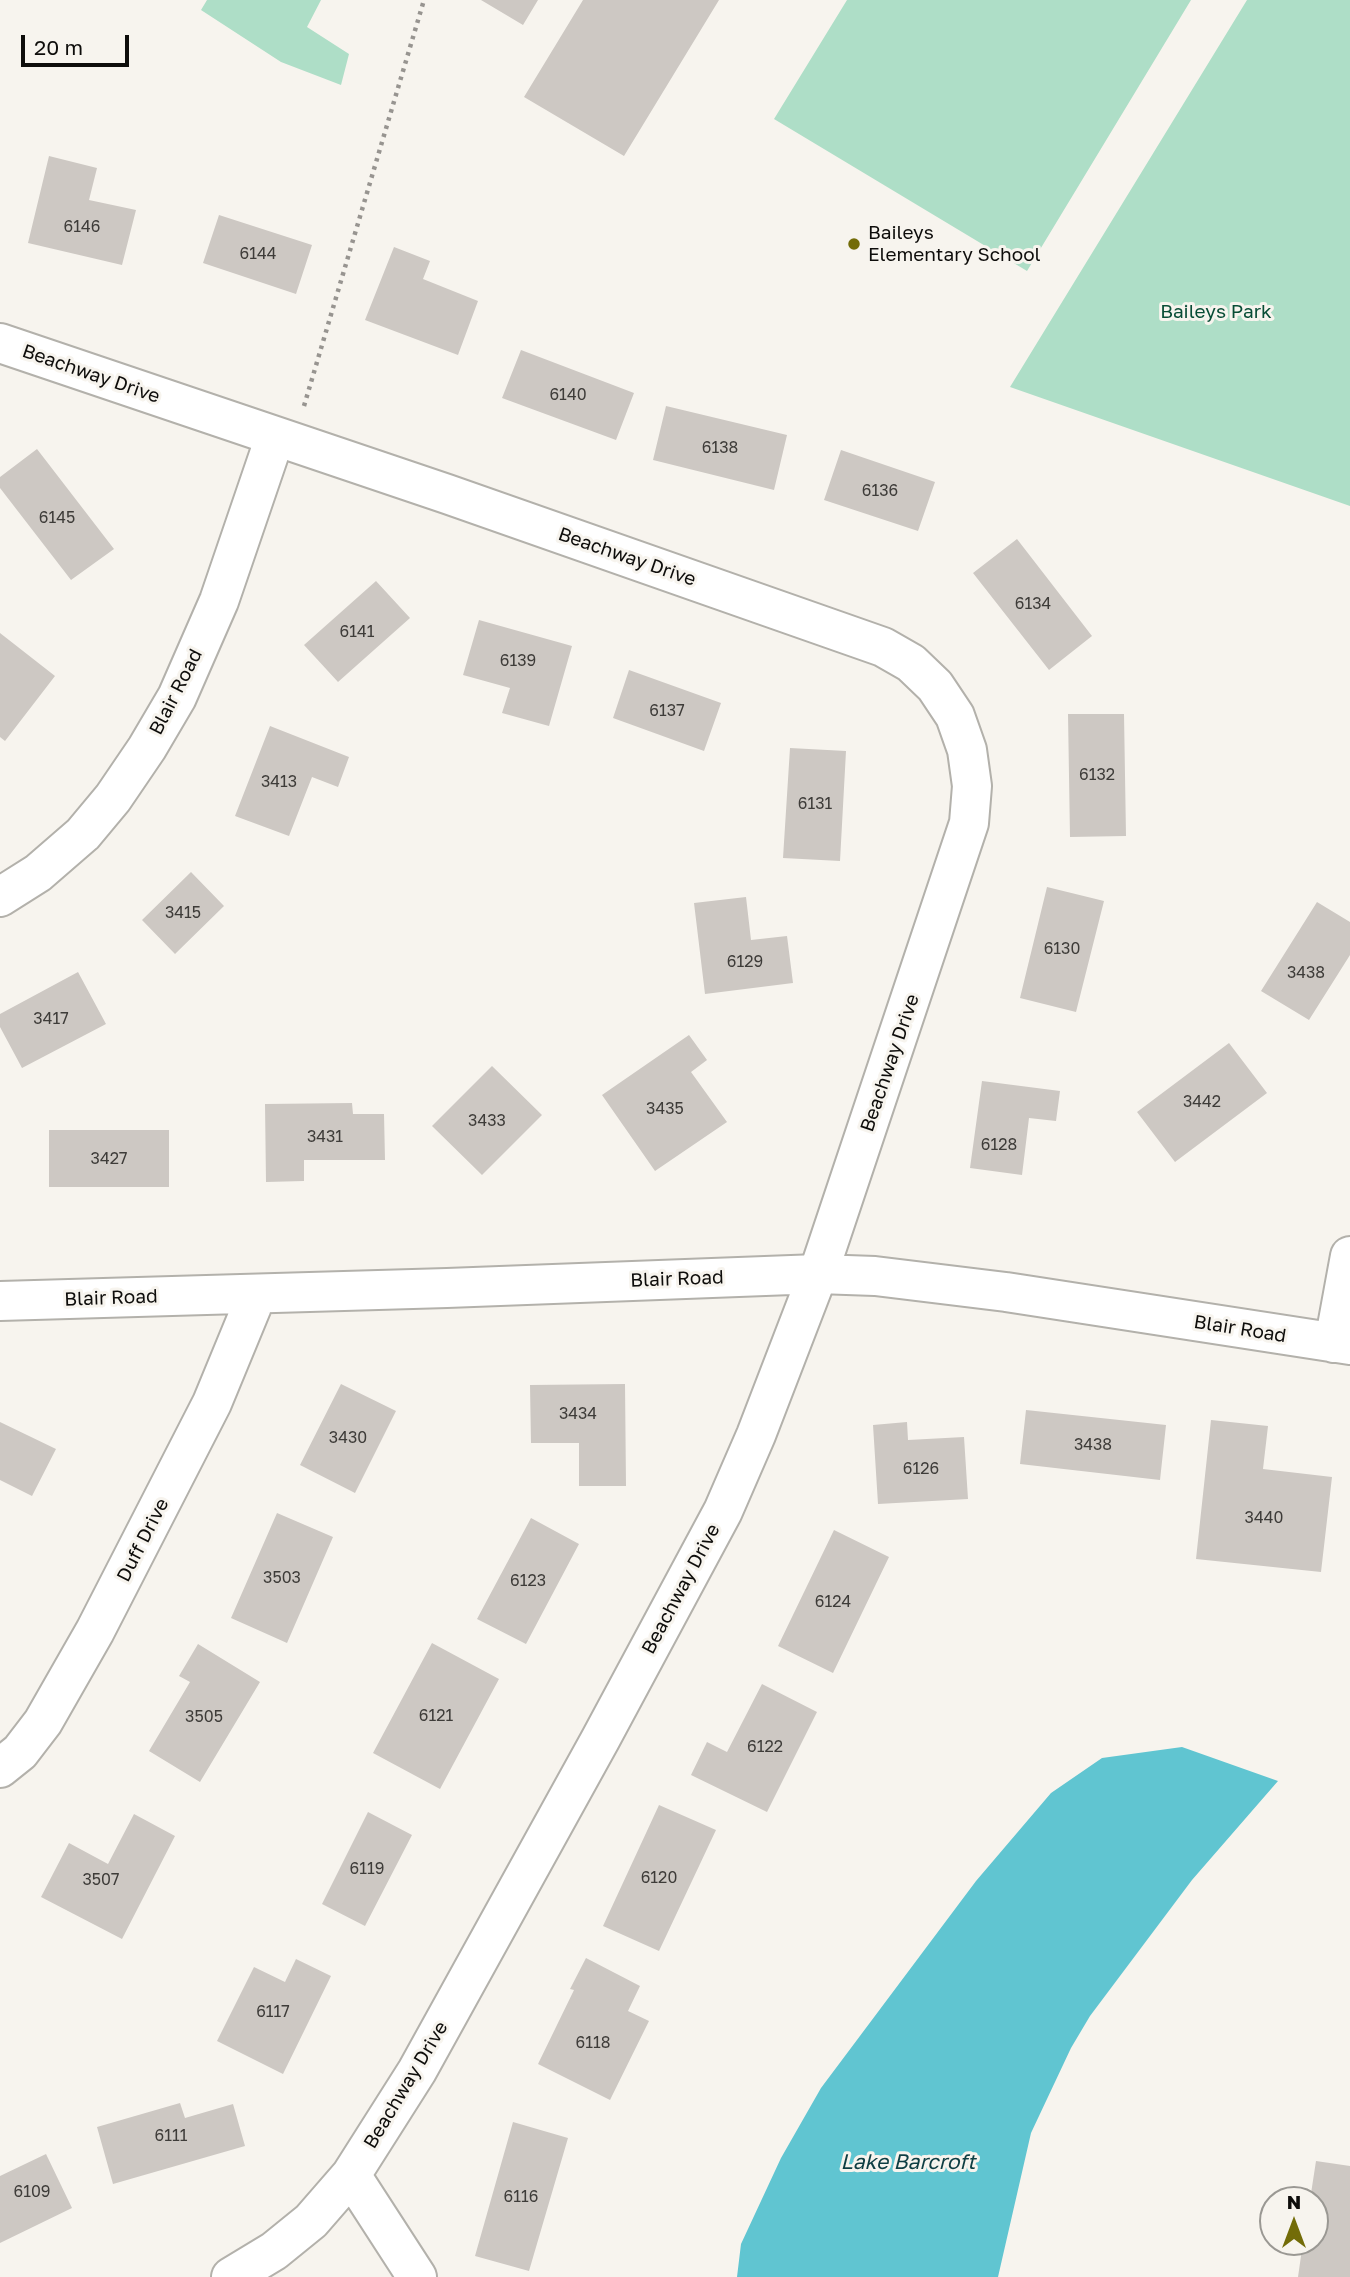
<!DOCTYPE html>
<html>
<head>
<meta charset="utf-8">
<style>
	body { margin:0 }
	#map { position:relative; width:1350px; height:2277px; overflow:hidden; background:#f7f4ee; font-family:"Golos Text",sans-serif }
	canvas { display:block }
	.north { position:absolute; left:1259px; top:2186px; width:70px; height:70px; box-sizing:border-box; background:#f7f4ee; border:2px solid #9a9893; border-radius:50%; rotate:0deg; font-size:19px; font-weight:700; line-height:28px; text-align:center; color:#0e0d0b }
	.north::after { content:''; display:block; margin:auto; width:24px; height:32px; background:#736c08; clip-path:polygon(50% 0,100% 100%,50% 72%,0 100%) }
	.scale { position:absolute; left:21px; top:35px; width:108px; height:32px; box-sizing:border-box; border:4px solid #0e0d0b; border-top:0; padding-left:9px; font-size:21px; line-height:24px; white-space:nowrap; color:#0e0d0b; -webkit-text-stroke:5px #f7f4ee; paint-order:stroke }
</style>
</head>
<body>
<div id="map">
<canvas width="1350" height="2277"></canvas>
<div class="north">N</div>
<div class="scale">20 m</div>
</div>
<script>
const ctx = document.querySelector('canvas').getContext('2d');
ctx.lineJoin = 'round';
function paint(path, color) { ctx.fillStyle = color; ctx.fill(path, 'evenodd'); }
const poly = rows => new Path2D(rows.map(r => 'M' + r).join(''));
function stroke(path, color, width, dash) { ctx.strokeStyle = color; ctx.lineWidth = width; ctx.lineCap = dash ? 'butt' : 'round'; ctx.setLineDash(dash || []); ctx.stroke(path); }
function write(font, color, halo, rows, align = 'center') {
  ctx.font = font + ' "Golos Text",sans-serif'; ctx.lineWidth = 6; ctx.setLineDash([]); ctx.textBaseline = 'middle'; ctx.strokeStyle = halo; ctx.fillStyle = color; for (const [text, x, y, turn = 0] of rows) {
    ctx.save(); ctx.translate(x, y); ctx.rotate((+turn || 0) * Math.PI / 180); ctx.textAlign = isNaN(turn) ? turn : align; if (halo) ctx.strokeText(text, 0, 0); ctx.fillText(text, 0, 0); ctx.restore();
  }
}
paint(poly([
	[207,0,321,0,307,27,349,54,341,85,281,62,201,10],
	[847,0,1191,0,1027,271,774,119],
	[1247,0,1350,0,1350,506,1010,387]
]), '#aedec7');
paint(poly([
	[1182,1747,1278,1781,1192,1880,1090,2016,1071,2048,1031,2133,998,2277,737,2277,741,2244,781,2158,821,2088,976,1881,1051,1793,1102,1758]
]), '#60c5d1');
paint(poly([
	[481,0,538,0,523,25],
	[583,0,719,0,624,156,524,97],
	[49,156,97,168,89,200,136,210,122,265,28,243],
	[219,215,312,245,296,294,203,263],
	[394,247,430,261,423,279,478,301,458,355,365,320],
	[521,350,634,393,616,440,502,398],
	[666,406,787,435,774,490,653,460],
	[37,449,114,549,71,580,0,488,0,477],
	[841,450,935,482,918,531,824,500],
	[1017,539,1092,636,1049,670,973,573],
	[376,581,410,618,338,682,304,645],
	[479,620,572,646,549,726,502,713,510,688,463,675],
	[0,633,55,676,5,741,0,737],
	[629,670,721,703,704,751,613,718],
	[1068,714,1124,714,1126,836,1070,837],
	[270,726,349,757,338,787,312,777,289,836,235,816],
	[790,748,846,751,840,861,783,858],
	[191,872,224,906,175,954,142,920],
	[1047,887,1104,901,1076,1012,1020,998],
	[746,897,751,940,787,936,793,983,705,994,694,903],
	[1317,902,1350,922,1350,955,1309,1020,1261,991],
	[78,972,106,1024,22,1068,0,1027,0,1014],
	[689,1035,707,1060,691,1072,727,1122,655,1171,602,1095],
	[1229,1043,1267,1093,1175,1162,1137,1112],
	[492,1066,542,1115,482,1175,432,1126],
	[982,1081,1060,1091,1056,1121,1029,1118,1022,1175,970,1168],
	[352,1103,353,1114,384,1114,385,1160,304,1160,304,1181,266,1182,265,1104],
	[49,1130,169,1130,169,1187,49,1187],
	[341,1384,396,1411,355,1493,300,1465],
	[625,1384,626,1486,579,1486,579,1443,531,1443,530,1385],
	[1026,1410,1166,1425,1160,1480,1020,1464],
	[1211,1420,1268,1426,1263,1469,1332,1477,1321,1572,1196,1559],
	[0,1422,56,1449,32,1496,0,1480],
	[907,1422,908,1440,964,1437,968,1499,878,1504,873,1425],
	[277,1513,333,1537,287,1643,231,1618],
	[531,1518,579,1544,526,1644,477,1619],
	[834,1530,889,1557,833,1673,778,1646],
	[432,1643,499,1679,440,1789,373,1753],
	[198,1644,260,1682,200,1782,149,1751,190,1682,179,1676],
	[762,1684,817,1712,767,1812,691,1775,707,1742,727,1752],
	[659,1805,716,1830,659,1951,603,1926],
	[368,1812,412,1835,365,1926,322,1904],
	[134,1814,175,1836,122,1939,41,1897,69,1843,108,1864],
	[586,1958,640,1986,628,2011,649,2021,610,2100,538,2064,574,1990,570,1989],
	[296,1959,331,1976,283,2074,217,2041,254,1967,285,1982],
	[180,2103,185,2118,233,2104,245,2146,113,2184,97,2127],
	[513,2122,568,2138,529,2271,475,2256],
	[46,2154,72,2208,0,2243,0,2176],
	[1316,2161,1350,2166,1350,2277,1298,2277,1303,2242,1315,2242,1315,2200,1310,2200]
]), '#cdc8c3');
const minor = poly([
	[0,897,38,873,83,834,113,798,147,748,177,697,219,601,275,437],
	[0,1301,447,1288,818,1274,756,1435,723,1511,600,1740,417,2071,351,2175,311,2221,274,2251,231,2277],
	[0,1768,20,1752,43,1722,95,1631,212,1403,257,1294],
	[351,2175,417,2277]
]);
const tertiary = poly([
	[0,343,447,494,883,647,911,663,935,686,955,716,967,750,972,786,969,823,818,1274,875,1276,1006,1292,1350,1345],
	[1334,1343,1350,1256]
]);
stroke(minor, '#b3b1ab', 42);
stroke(tertiary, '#b3b1ab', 42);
stroke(poly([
	[304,406,424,0]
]), '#979490', 4.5, [3.5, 5]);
stroke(minor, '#fff', 38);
stroke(tertiary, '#fff', 38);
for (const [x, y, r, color] of [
	[854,244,7,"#736c08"]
]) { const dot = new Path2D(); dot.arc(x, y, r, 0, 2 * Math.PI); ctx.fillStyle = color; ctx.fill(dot); stroke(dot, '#f7f4ee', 2.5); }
write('16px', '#3e3c39', null, [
	["6146",82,227],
	["6144",258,254],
	["6140",568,395],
	["6138",720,448],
	["6136",880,491],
	["6145",57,518],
	["6134",1033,604],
	["6141",357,632],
	["6139",518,661],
	["6137",667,711],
	["6132",1097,775],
	["3413",279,782],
	["6131",815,804],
	["3415",183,913],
	["6130",1062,949],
	["6129",745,962],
	["3438",1306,973],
	["3417",51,1019],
	["3442",1202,1102],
	["3435",665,1109],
	["3433",487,1121],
	["3431",325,1137],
	["6128",999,1145],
	["3427",109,1159],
	["3434",578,1414],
	["3430",348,1438],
	["3438",1093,1445],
	["6126",921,1469],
	["3440",1264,1518],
	["3503",282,1578],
	["6123",528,1581],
	["6124",833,1602],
	["6121",436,1716],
	["3505",204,1717],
	["6122",765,1747],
	["6119",367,1869],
	["6120",659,1878],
	["3507",101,1880],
	["6117",273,2012],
	["6118",593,2043],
	["6111",171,2136],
	["6109",32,2192],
	["6116",521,2197]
]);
write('19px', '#0e0d0b', '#f7f4ee', [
	["Baileys",868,233],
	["Elementary School",868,255]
], 'left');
write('19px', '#094d36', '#f7f4ee', [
	["Baileys Park",1216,312]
]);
write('19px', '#0e0d0b', '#f7f4ee', [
	["Beachway Drive",91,374,19],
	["Beachway Drive",627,557,19],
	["Blair Road",176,692,-63],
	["Beachway Drive",890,1063,-71],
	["Blair Road",677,1279,-2],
	["Blair Road",111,1298,-2],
	["Blair Road",1240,1329,9],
	["Duff Drive",143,1540,-63],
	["Beachway Drive",681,1589,-62],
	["Beachway Drive",406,2085,-59]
]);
write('italic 21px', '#0e3e43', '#f7f4ee', [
	["Lake Barcroft",908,2162]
]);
</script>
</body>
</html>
